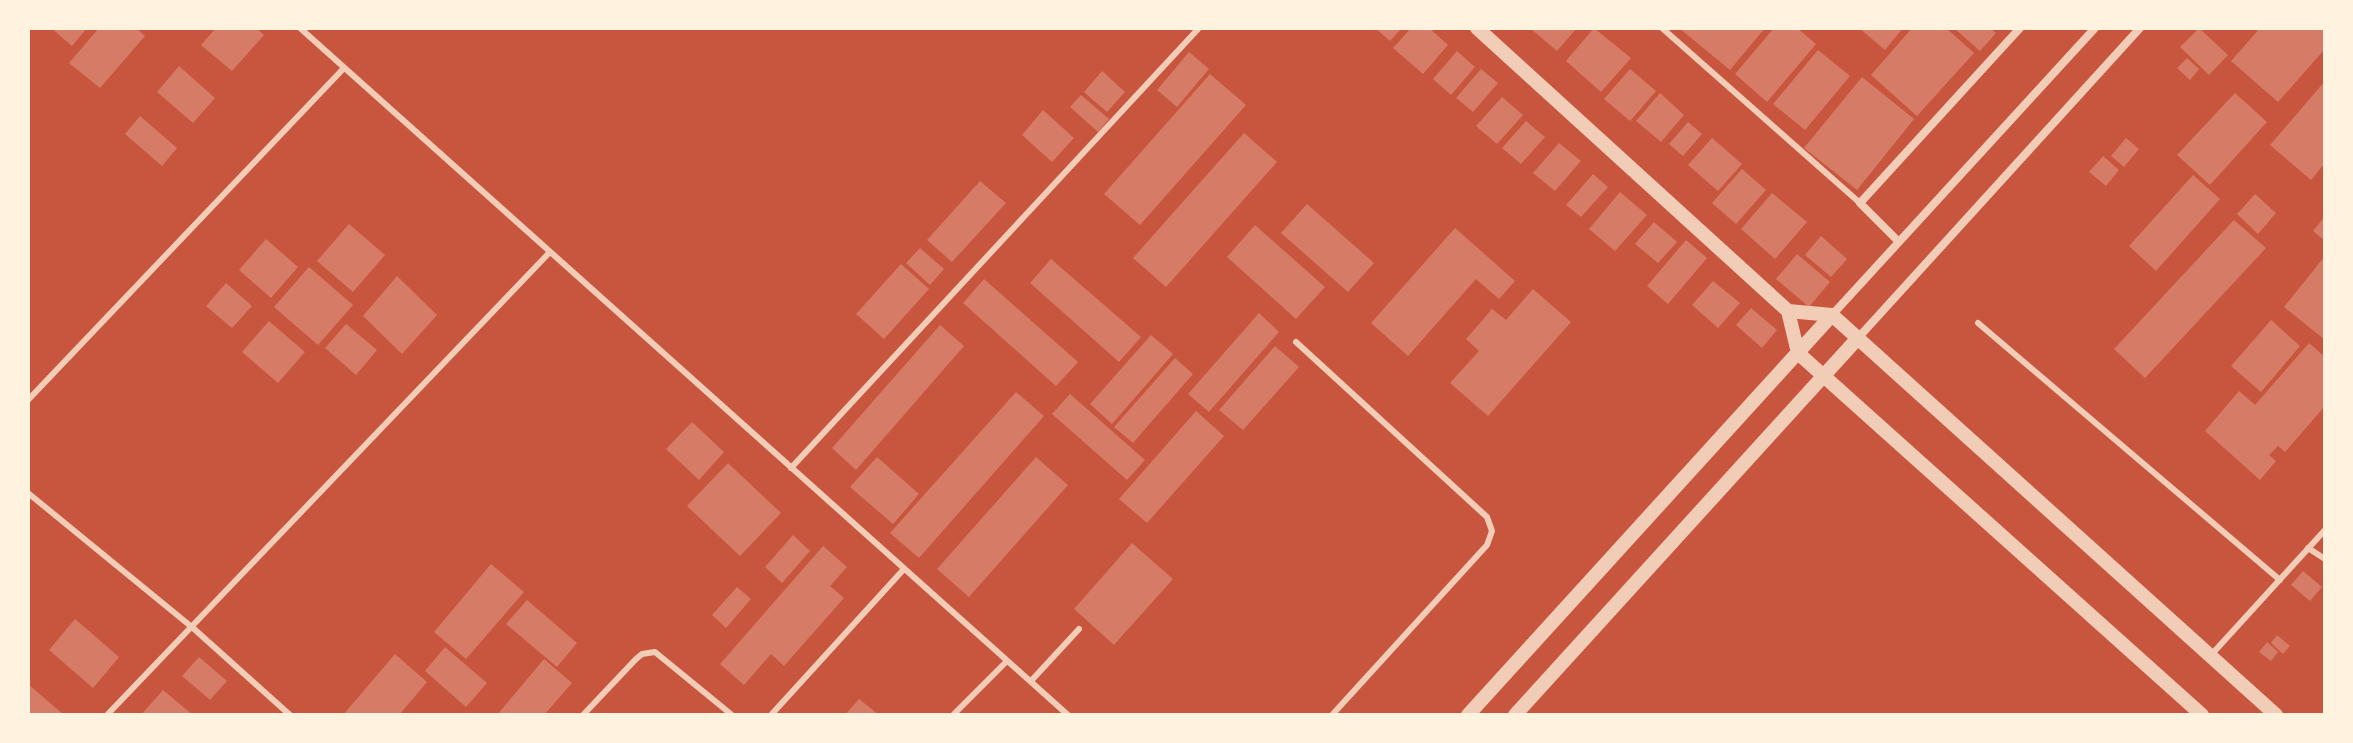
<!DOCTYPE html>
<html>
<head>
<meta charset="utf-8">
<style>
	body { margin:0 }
	#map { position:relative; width:2353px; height:743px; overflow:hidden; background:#c8553d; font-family:Signika,sans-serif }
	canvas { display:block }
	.frame { position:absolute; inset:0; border:30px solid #fff3e0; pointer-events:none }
</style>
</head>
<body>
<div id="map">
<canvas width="2353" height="743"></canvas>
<div class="frame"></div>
</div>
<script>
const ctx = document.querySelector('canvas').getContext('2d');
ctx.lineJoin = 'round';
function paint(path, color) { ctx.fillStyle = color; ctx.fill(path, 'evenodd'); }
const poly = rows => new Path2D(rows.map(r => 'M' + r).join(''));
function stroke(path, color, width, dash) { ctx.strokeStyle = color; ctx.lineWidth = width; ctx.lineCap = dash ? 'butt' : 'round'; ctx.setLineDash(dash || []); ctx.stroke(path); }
paint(poly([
	[51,28,87,28,72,46],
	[99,28,136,28,145,36,100,88,69,63],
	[216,28,256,28,264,35,232,71,201,45],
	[1375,28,1402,28,1390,41],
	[1411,28,1429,28,1448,45,1423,74,1393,48],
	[1530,28,1577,28,1557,51],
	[1594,28,1631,58,1601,92,1566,61],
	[1679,28,1765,28,1730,70],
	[1774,28,1797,28,1816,44,1767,102,1735,74],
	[1859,28,1903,28,1885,50],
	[1912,28,1946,28,1974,53,1917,116,1871,75],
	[1954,28,1990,28,1996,33,1980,51],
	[2199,28,2228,55,2209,75,2180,47],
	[2260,28,2325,28,2325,49,2278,102,2231,61],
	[1818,50,1850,76,1805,130,1773,104],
	[1457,51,1475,67,1451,95,1433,79],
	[1189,52,1209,69,1177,107,1157,90],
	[2187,58,2199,69,2190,80,2177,68],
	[179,66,215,98,193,123,157,92],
	[1481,69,1498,83,1473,112,1456,98],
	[1630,69,1656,91,1630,121,1604,99],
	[1102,71,1125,92,1107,112,1084,92],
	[1210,74,1246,105,1140,225,1104,194],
	[1862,77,1914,119,1857,190,1804,148],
	[2325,81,2325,163,2311,180,2270,145],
	[1660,93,1684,115,1661,142,1636,121],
	[2235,93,2267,122,2210,185,2177,155],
	[1081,95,1109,119,1098,132,1070,107],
	[1502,97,1523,115,1497,144,1476,126],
	[1043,110,1074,138,1052,162,1022,135],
	[140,116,177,148,162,166,125,134],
	[1526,121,1545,137,1521,164,1502,148],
	[1688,122,1702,134,1683,156,1669,144],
	[1244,133,1277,162,1166,287,1133,258],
	[1712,138,1742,164,1718,191,1688,165],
	[2126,138,2139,149,2124,167,2111,156],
	[1559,143,1581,161,1555,191,1533,173],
	[2103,156,2119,170,2106,186,2089,172],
	[1742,169,1766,190,1736,224,1712,203],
	[1593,174,1608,187,1581,217,1566,205],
	[2193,175,2220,199,2156,271,2129,246],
	[980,181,1006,203,952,262,927,240],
	[1620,192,1647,215,1615,251,1589,229],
	[1772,193,1807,222,1775,259,1741,229],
	[2255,194,2276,213,2258,234,2237,214],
	[1307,204,1374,263,1348,292,1281,233],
	[2325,216,2325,241,2313,231],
	[2234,220,2266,248,2145,378,2114,349],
	[1654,222,1677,242,1658,263,1635,244],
	[349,224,385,255,353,292,317,261],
	[1255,225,1325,287,1296,319,1227,257],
	[1455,228,1515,281,1499,299,1476,279,1408,356,1371,323],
	[1821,236,1847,259,1831,277,1805,255],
	[266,239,298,267,271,298,239,270],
	[1686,240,1707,258,1668,304,1647,286],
	[920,248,944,269,930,285,906,263],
	[1797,254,1830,282,1809,307,1776,279],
	[2325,256,2325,340,2284,307],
	[1051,259,1141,337,1119,362,1030,283],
	[901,264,929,289,884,339,856,314],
	[309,267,353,305,318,345,274,307],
	[397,276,437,315,402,354,363,316],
	[984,279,1078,362,1056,386,963,303],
	[1713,281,1740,303,1718,328,1692,305],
	[226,283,252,306,232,328,206,306],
	[1533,289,1571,322,1488,416,1450,383,1479,351,1466,339,1492,309,1506,320],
	[1751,308,1777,330,1762,348,1736,325],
	[1259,313,1279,332,1209,412,1188,394],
	[2271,320,2300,346,2261,392,2231,366],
	[269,321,305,352,278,383,242,352],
	[346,324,377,350,356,375,325,348],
	[940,325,964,346,856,470,832,448],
	[1151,335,1173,354,1112,424,1090,404],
	[2309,343,2325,357,2325,406,2285,452,2278,446,2269,455,2276,461,2260,480,2205,431,2239,391,2255,405],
	[1275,346,1299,367,1243,430,1219,410],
	[1175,358,1193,374,1133,443,1114,427],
	[1016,392,1044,416,919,558,890,533],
	[1070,394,1145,460,1127,480,1052,414],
	[1196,411,1224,436,1147,523,1119,499],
	[692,422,724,452,699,480,666,449],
	[877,457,919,494,893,524,850,487],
	[1036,457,1068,485,969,597,937,569],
	[728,463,781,513,740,556,687,506],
	[793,535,810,551,782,583,765,567],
	[1132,543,1173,579,1114,645,1074,609],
	[823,546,847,567,830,586,844,598,784,666,771,654,744,685,720,664],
	[491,564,524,592,466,659,434,632],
	[2303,571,2322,587,2310,601,2291,585],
	[737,587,751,599,726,628,712,615],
	[527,600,577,643,557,667,506,624],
	[75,619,119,657,93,688,49,650],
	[2277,635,2290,646,2283,654,2271,643],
	[2267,642,2278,652,2271,661,2259,652],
	[445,647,487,683,466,707,425,671],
	[395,654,427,682,399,715,343,715],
	[199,657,227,681,210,700,182,676],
	[544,659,572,683,544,715,497,715],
	[28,684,64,715,28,715],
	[163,690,193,715,141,715],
	[859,699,879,715,845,715]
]), '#d67c66');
stroke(poly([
	[300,28,1068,715],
	[1662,28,1860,203],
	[1978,323,2280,580],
	[1296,342,1487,517,1492,531,1487,545,1332,715],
	[28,400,344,68],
	[791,468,1199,28],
	[28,493,193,628,290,715],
	[2308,548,2325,559],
	[2212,654,2325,530],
	[1031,681,1079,629],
	[107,715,549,253],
	[583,715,636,659,642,654,655,652,732,715],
	[771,715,904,569],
	[953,715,1006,662]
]), '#f1ccb7', 6);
stroke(poly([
	[1899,242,1860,203,2020,28],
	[1832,315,2095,28],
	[1858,338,2140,28]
]), '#f1ccb7', 8);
stroke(poly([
	[1477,28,1788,311,1798,353,2202,715],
	[1788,311,1832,315],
	[1832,315,2276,715],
	[1468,715,1832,315],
	[1515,715,1858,338]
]), '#f1ccb7', 14);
</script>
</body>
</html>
